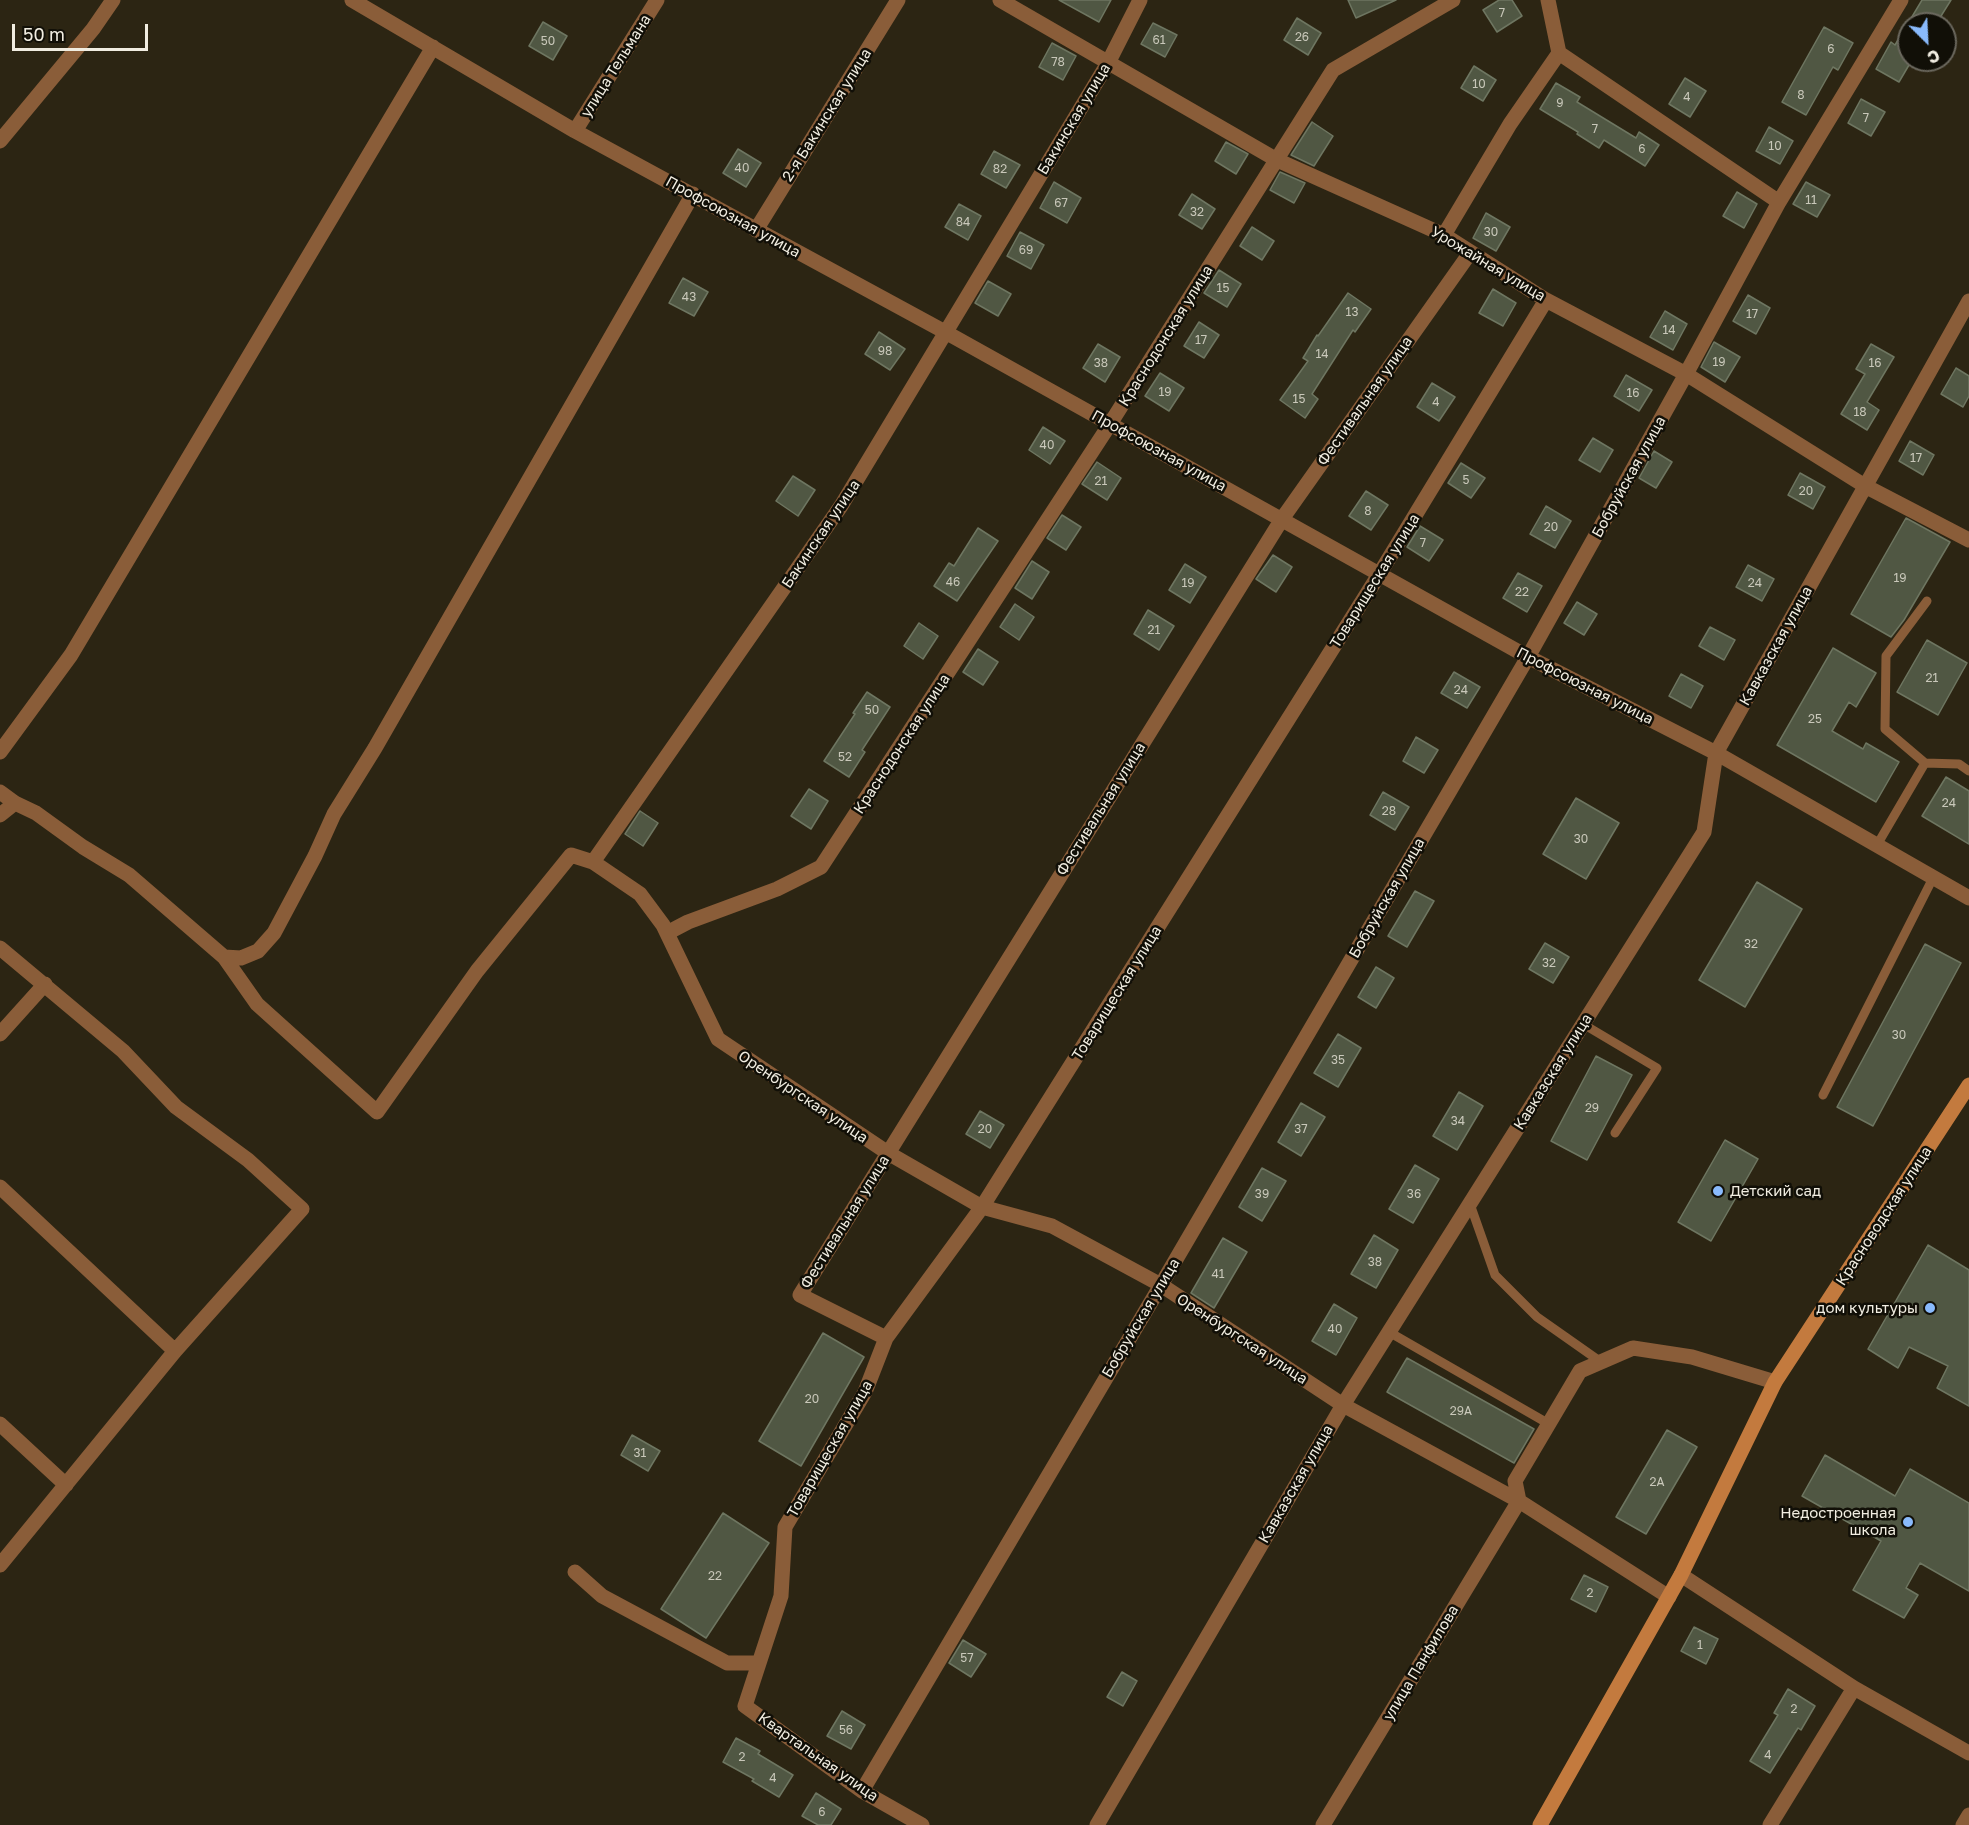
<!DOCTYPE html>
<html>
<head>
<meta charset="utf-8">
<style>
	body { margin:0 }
	#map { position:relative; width:1969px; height:1825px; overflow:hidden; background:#2c2513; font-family:"Golos Text",sans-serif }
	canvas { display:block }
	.north { position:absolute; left:1897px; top:12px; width:60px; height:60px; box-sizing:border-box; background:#110f07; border:2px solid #6b685e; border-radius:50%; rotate:156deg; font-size:16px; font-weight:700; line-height:24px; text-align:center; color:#f1ede1 }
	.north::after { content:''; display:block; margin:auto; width:21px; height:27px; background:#89bafc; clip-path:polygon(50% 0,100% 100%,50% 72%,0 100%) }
	.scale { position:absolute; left:12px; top:24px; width:136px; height:27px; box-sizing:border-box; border:3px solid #f1ede1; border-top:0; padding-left:8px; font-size:18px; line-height:21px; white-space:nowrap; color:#f1ede1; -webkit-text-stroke:4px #110f07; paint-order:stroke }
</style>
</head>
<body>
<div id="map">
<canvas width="1969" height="1825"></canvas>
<div class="north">С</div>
<div class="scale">50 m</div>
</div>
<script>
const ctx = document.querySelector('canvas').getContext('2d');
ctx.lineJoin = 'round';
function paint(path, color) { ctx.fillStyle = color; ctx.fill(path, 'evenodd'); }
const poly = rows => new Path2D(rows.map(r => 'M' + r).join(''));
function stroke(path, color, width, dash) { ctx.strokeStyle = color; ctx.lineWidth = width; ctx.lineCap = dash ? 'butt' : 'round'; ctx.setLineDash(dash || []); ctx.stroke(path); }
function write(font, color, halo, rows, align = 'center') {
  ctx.font = font + ' "Golos Text",sans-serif'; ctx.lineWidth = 5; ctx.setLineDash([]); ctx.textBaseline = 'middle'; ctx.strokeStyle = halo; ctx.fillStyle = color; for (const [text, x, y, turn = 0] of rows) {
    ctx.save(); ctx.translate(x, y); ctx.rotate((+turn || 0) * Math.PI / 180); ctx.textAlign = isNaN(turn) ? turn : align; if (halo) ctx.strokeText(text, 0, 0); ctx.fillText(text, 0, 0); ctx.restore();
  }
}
const building = poly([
	[1059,0,1111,0,1099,22,1059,0],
	[1348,0,1396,0,1356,18,1348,0],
	[1499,0,1512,0,1522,16,1497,32,1483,10,1499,0],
	[1922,0,1951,0,1936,24,1909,24,1909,65,1899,82,1876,69,1891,42,1895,45,1922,0],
	[1297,18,1321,33,1308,55,1284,40,1297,18],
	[543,22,567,36,553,60,529,46,543,22],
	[1153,23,1177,35,1165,57,1141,44,1153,23],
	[1824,27,1853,43,1838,70,1833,67,1806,115,1782,102,1824,27],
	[1052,43,1076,56,1063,80,1039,67,1052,43],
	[1474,66,1496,80,1483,101,1461,88,1474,66],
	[1685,78,1706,91,1690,117,1669,104,1685,78],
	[1556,83,1580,97,1577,102,1636,138,1639,132,1659,145,1645,166,1604,140,1599,148,1577,134,1578,132,1540,109,1556,83],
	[1861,99,1885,112,1871,136,1848,123,1861,99],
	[1312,122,1333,136,1314,166,1291,155,1312,122],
	[1769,127,1793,141,1780,164,1756,151,1769,127],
	[1226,142,1248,154,1236,174,1215,161,1226,142],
	[738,149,761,163,746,187,723,173,738,149],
	[994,151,1020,165,1006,188,981,174,994,151],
	[1280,172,1305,183,1294,203,1270,190,1280,172],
	[1054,182,1081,198,1067,223,1040,208,1054,182],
	[1806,182,1830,195,1817,217,1793,204,1806,182],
	[1737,192,1757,204,1744,228,1723,216,1737,192],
	[1192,194,1215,209,1202,229,1179,215,1192,194],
	[959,204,981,216,968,240,945,227,959,204],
	[1486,213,1510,227,1496,251,1473,238,1486,213],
	[1252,227,1274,241,1262,260,1240,246,1252,227],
	[1020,232,1044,245,1031,269,1007,256,1020,232],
	[1219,270,1241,284,1227,307,1204,293,1219,270],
	[683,278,708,292,694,316,669,303,683,278],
	[988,281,1011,294,998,316,975,303,988,281],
	[1493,289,1516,303,1503,326,1479,313,1493,289],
	[1348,293,1371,309,1355,332,1353,330,1312,394,1318,399,1305,418,1280,400,1308,361,1303,358,1317,335,1318,336,1348,293],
	[1748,295,1770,308,1756,334,1733,321,1748,295],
	[1665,311,1687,324,1673,350,1650,337,1665,311],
	[1199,322,1219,335,1204,358,1184,346,1199,322],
	[879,332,905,349,890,370,865,354,879,332],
	[1714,342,1740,357,1725,382,1701,367,1714,342],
	[1098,344,1120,357,1105,382,1083,368,1098,344],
	[1871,344,1894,357,1867,402,1879,410,1867,430,1841,414,1865,374,1856,369,1871,344],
	[1956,368,1969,376,1969,396,1963,407,1941,394,1956,368],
	[1160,373,1184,388,1169,411,1145,396,1160,373],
	[1626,375,1652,390,1639,411,1614,396,1626,375],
	[1432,383,1455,397,1439,421,1417,407,1432,383],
	[1043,427,1065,441,1050,464,1029,450,1043,427],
	[1593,438,1613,450,1600,472,1579,460,1593,438],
	[1910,441,1934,455,1923,475,1899,461,1910,441],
	[1654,451,1672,462,1656,488,1639,478,1654,451],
	[1097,462,1121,478,1107,500,1082,484,1097,462],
	[1461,463,1485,478,1471,498,1448,483,1461,463],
	[1800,473,1825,487,1813,509,1788,495,1800,473],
	[793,476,815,490,798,516,776,501,793,476],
	[1366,491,1388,505,1371,530,1349,516,1366,491],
	[1546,506,1571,521,1555,548,1530,534,1546,506],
	[1062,515,1081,527,1066,550,1047,538,1062,515],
	[1906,518,1950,542,1904,620,1891,637,1851,614,1906,518],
	[1420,526,1443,540,1429,561,1407,547,1420,526],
	[978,528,998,541,957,601,934,586,949,563,954,566,978,528],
	[1273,555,1292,567,1276,592,1256,579,1273,555],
	[1032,561,1049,572,1032,599,1015,588,1032,561],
	[1185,564,1206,577,1190,603,1169,590,1185,564],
	[1748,565,1774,579,1762,601,1736,587,1748,565],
	[1518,573,1542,586,1527,612,1503,598,1518,573],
	[1577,602,1597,614,1584,635,1564,623,1577,602],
	[1015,604,1034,617,1019,640,1000,627,1015,604],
	[1148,610,1174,626,1159,650,1134,634,1148,610],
	[919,623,938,636,923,659,904,646,919,623],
	[1710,627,1735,640,1724,660,1699,646,1710,627],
	[1927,640,1967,663,1938,715,1897,692,1927,640],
	[1833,648,1876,673,1856,707,1849,702,1832,731,1863,749,1866,743,1899,762,1876,802,1777,745,1833,648],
	[978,649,998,662,983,685,963,672,978,649],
	[1454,672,1480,687,1467,708,1441,693,1454,672],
	[1681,674,1703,686,1691,708,1669,696,1681,674],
	[867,692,890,707,862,750,865,752,849,777,824,761,855,714,853,713,867,692],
	[1416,737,1438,750,1424,773,1403,761,1416,737],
	[1946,777,1969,791,1969,844,1922,816,1946,777],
	[809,789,828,801,811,829,791,816,809,789],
	[1383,792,1409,807,1395,830,1370,815,1383,792],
	[1576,798,1619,823,1586,879,1543,854,1576,798],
	[640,811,658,823,643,846,625,834,640,811],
	[1757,882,1802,909,1745,1007,1699,980,1757,882],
	[1415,891,1434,901,1407,947,1388,936,1415,891],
	[1545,943,1569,957,1553,983,1529,969,1545,943],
	[1925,944,1961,963,1873,1126,1837,1107,1925,944],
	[1376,967,1394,978,1376,1008,1358,997,1376,967],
	[1338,1034,1361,1048,1338,1087,1314,1073,1338,1034],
	[1596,1056,1632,1075,1587,1160,1551,1141,1596,1056],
	[1459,1092,1483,1106,1457,1150,1433,1136,1459,1092],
	[1301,1103,1325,1117,1301,1156,1278,1142,1301,1103],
	[980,1111,1004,1125,990,1148,966,1134,980,1111],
	[1725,1140,1758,1159,1711,1241,1678,1222,1725,1140],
	[1415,1165,1439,1179,1413,1223,1389,1209,1415,1165],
	[1262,1168,1286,1181,1262,1221,1239,1207,1262,1168],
	[1374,1235,1398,1250,1376,1288,1351,1274,1374,1235],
	[1223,1238,1247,1252,1214,1308,1191,1293,1223,1238],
	[1928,1245,1969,1270,1969,1406,1937,1388,1948,1366,1909,1347,1898,1368,1868,1349,1928,1245],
	[1334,1304,1357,1318,1336,1355,1312,1341,1334,1304],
	[823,1333,864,1357,801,1466,759,1441,823,1333],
	[1407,1358,1534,1429,1514,1463,1387,1392,1407,1358],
	[1667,1430,1697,1447,1646,1534,1616,1517,1667,1430],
	[632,1435,660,1451,648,1471,621,1455,632,1435],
	[1825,1455,1895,1496,1910,1469,1969,1503,1969,1591,1920,1563,1906,1588,1918,1595,1904,1618,1853,1590,1881,1541,1802,1496,1825,1455],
	[723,1513,769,1543,706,1638,661,1609,723,1513],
	[1584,1575,1608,1587,1596,1612,1571,1599,1584,1575],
	[1694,1627,1718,1639,1706,1664,1681,1651,1694,1627],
	[963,1640,986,1654,971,1677,949,1663,963,1640],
	[1122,1672,1137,1681,1123,1706,1107,1697,1122,1672],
	[1788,1689,1815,1706,1801,1730,1798,1728,1770,1773,1750,1761,1778,1715,1774,1713,1788,1689],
	[842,1711,865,1725,851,1749,827,1736,842,1711],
	[736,1738,760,1751,758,1754,793,1775,779,1797,752,1781,754,1779,723,1762,736,1738],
	[816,1793,841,1809,831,1825,818,1825,802,1816,816,1793]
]);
paint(building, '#505743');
stroke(building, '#6e7661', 1.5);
stroke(poly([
	[1925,763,1959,764,1969,771],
	[1877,845,1925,763,1885,729,1886,656,1927,601],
	[1583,1024,1657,1068,1615,1133],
	[1823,1095,1933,878],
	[1470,1204,1495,1275,1537,1317,1601,1362],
	[1389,1332,1549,1424]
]), '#8a5d39', 9);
stroke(poly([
	[352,0,575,131,947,333,1528,657,1716,753,1969,898],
	[1000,0,1277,160,1444,235,1546,300,1686,374,1865,486,1969,540],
	[1140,0,1108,63,841,506,593,862,640,894,663,925,718,1039,888,1153,982,1207,1052,1226,1161,1285,1343,1405,1519,1501,1669,1597],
	[1548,0,1559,53],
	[1559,53,1779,202],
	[575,131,657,0],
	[0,141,93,29,113,0],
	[756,230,898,0],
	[1444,235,1510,124,1559,53],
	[0,752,71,655,433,47],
	[0,792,15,803,36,813,83,847,129,875,224,957,241,958,258,951,274,933,315,856,334,814,375,748,693,194],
	[0,815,15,803],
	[667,933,688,922,777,889,821,867,1110,424,1333,70,1453,0],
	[0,948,123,1051,176,1107,248,1160,302,1209,175,1351,0,1187],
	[224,957,257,1004,377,1112,477,971,571,855,593,862],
	[0,1034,45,984],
	[886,1338,800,1295,1282,519,1470,253],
	[0,1424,66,1485],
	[0,1565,175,1351],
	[575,1572,602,1596,727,1663,759,1663],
	[1681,1575,1854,1688,1969,1753],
	[862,1791,1161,1285,1528,657,1686,374,1779,202,1901,0],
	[922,1825,862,1791,745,1706,781,1596,785,1527,865,1392,886,1338,982,1207,1380,573,1546,300],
	[1097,1825,1343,1405,1704,832,1716,753,1969,301],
	[1323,1825,1519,1501,1515,1481,1580,1371,1633,1348,1692,1357,1775,1382],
	[1770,1825,1854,1688],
	[1963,1825,1969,1815]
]), '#8a5d39', 15);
stroke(poly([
	[1540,1825,1681,1575,1775,1382,1969,1085]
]), '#c37a3e', 15);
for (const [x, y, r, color] of [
	[1718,1191,6,"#89bafc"],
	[1930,1308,6,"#89bafc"],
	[1908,1522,6,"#89bafc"]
]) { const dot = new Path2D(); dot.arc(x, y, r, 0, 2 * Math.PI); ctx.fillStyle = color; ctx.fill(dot); stroke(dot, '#110f07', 2); }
write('12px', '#c9c8ba', null, [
	["7",1502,13],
	["26",1302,37],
	["61",1159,40],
	["50",548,41],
	["6",1831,49],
	["78",1058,62],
	["10",1479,84],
	["8",1801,95],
	["4",1687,97],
	["9",1560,103],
	["7",1866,118],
	["7",1595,129],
	["10",1775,146],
	["6",1642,149],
	["40",742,168],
	["82",1000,169],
	["11",1811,200],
	["67",1061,203],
	["32",1197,212],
	["84",963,222],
	["30",1491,232],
	["69",1026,250],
	["15",1223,288],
	["43",689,297],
	["13",1352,312],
	["17",1752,314],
	["14",1669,330],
	["17",1201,340],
	["98",885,351],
	["14",1322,354],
	["19",1719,362],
	["38",1101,363],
	["16",1875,363],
	["19",1165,392],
	["16",1633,393],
	["15",1299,399],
	["4",1436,402],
	["18",1860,412],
	["40",1047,445],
	["17",1916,458],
	["5",1466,480],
	["21",1101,481],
	["20",1806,491],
	["8",1368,511],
	["20",1551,527],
	["7",1423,543],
	["19",1900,578],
	["46",953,582],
	["19",1188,583],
	["24",1755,583],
	["22",1522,592],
	["21",1154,630],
	["21",1932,678],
	["24",1461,690],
	["50",872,710],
	["25",1815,719],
	["52",845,757],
	["24",1949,803],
	["28",1389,811],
	["30",1581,839],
	["32",1751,944],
	["32",1549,963],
	["30",1899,1035],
	["35",1338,1060],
	["29",1592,1108],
	["34",1458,1121],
	["20",985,1129],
	["37",1301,1129],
	["39",1262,1194],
	["36",1414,1194],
	["38",1375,1262],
	["41",1218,1274],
	["40",1335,1329],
	["20",812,1399],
	["29А",1461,1411],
	["31",640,1453],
	["2А",1657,1482],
	["22",715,1576],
	["2",1590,1593],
	["1",1700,1645],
	["57",967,1658],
	["2",1794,1709],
	["56",846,1730],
	["4",1768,1755],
	["2",742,1757],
	["4",773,1778],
	["6",822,1812]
]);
write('15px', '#f1ede1', '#110f07', [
	["улица Тельмана",616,66,-58],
	["2-я Бакинская улица",827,115,-58],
	["Бакинская улица",1074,119,-59],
	["Профсоюзная улица",733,217,29],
	["Урожайная улица",1488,264,31],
	["Краснодонская улица",1166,336,-58],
	["Фестивальная улица",1365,401,-55],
	["Профсоюзная улица",1159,451,29],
	["Бобруйская улица",1629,477,-61],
	["Бакинская улица",821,534,-56],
	["Товарищеская улица",1375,581,-58],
	["Кавказская улица",1776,646,-61],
	["Профсоюзная улица",1585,686,27],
	["Краснодонская улица",902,744,-57],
	["Фестивальная улица",1101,809,-58],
	["Бобруйская улица",1387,898,-60],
	["Товарищеская улица",1117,993,-58],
	["Кавказская улица",1553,1072,-58],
	["Оренбургская улица",803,1097,34],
	["Красноводская улица",1884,1216,-57],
	["Фестивальная улица",845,1222,-58],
	["Бобруйская улица",1141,1318,-59],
	["Оренбургская улица",1242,1339,33],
	["Товарищеская улица",830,1449,-60],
	["Кавказская улица",1296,1484,-60],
	["улица Панфилова",1421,1663,-59],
	["Квартальная улица",818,1757,35]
]);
write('15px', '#f1ede1', '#110f07', [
	["Детский сад",1730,1191,"left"],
	["дом культуры",1918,1308],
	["Недостроенная",1896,1513],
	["школа",1896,1530]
], 'right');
</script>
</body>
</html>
